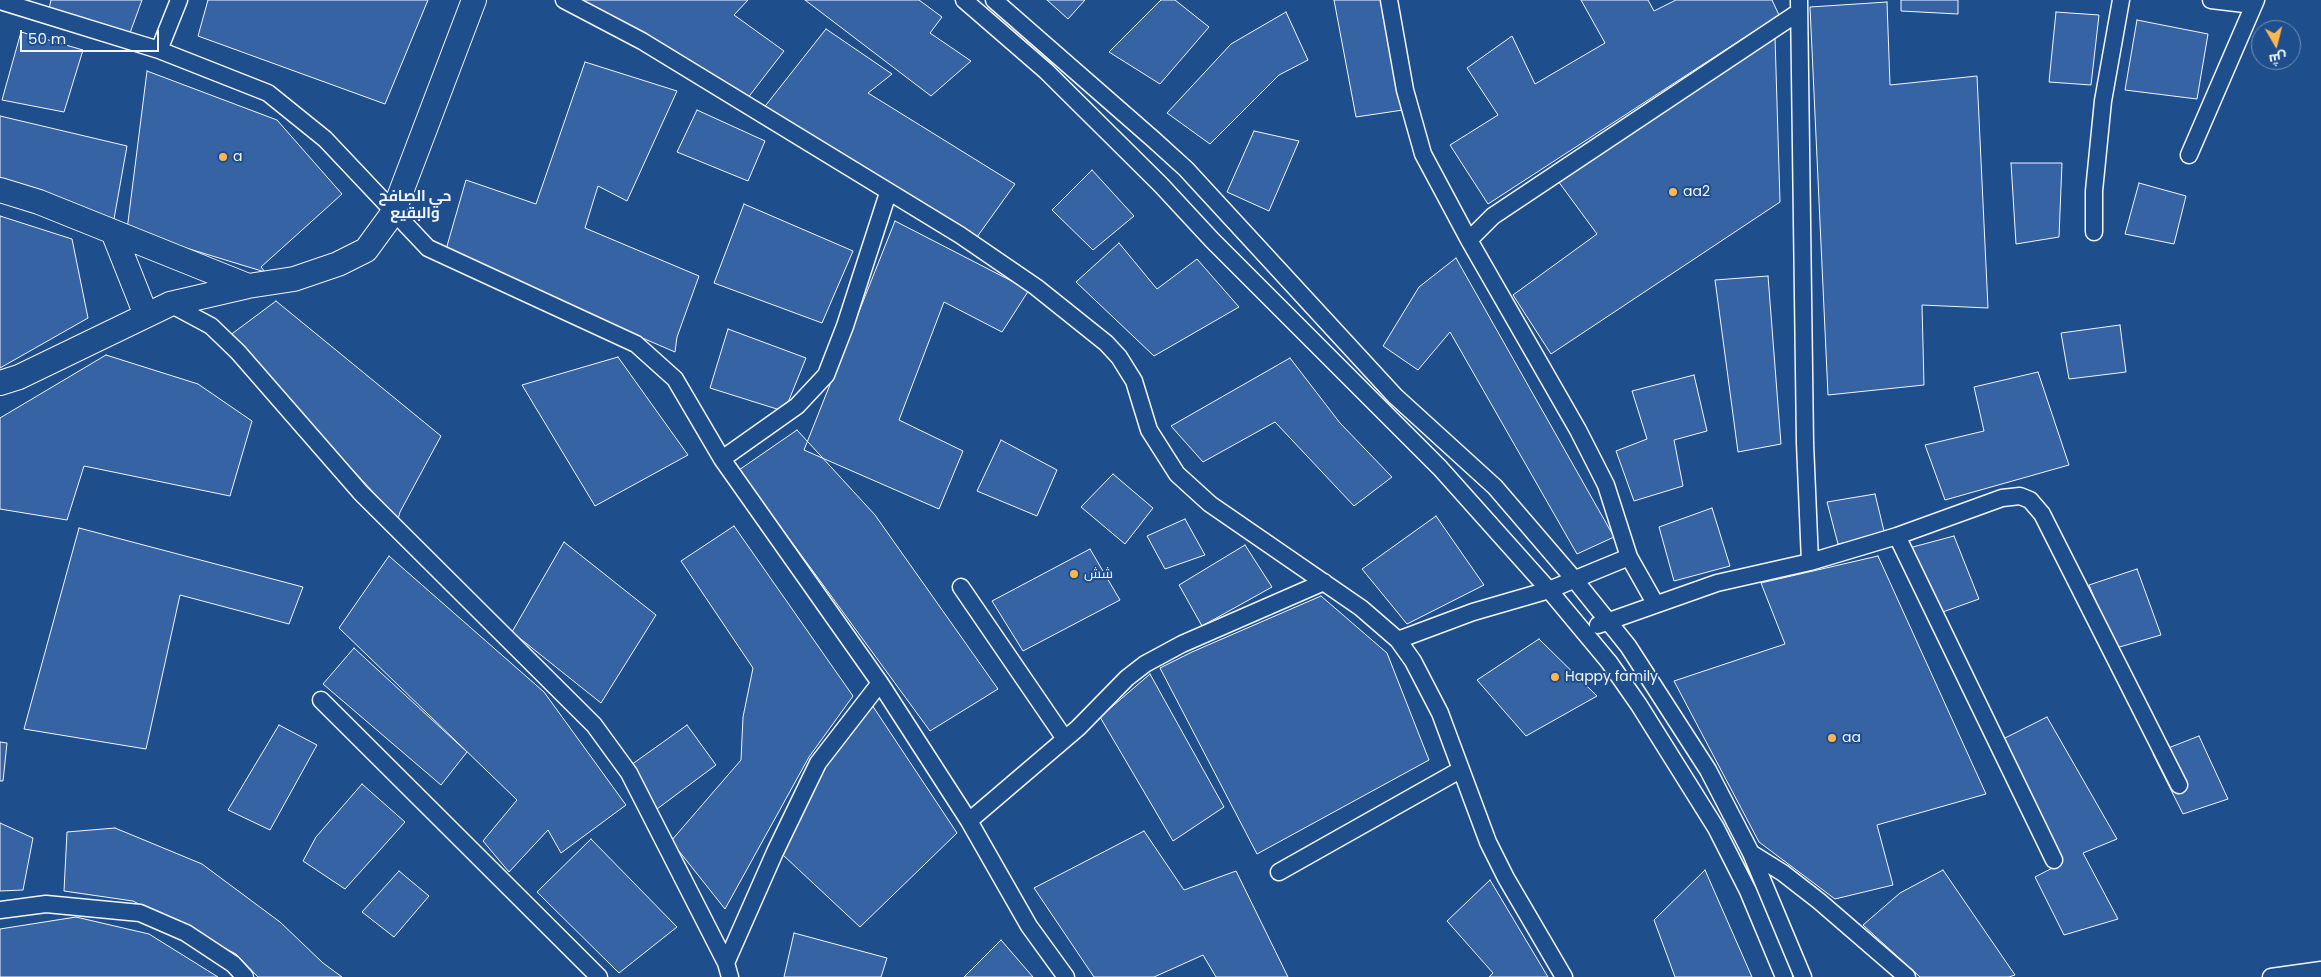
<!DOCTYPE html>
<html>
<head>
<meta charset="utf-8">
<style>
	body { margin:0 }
	#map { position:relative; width:2321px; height:977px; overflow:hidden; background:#1f4e8c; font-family:Poppins,Cairo,sans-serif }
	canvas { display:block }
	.north { position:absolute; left:2251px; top:20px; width:50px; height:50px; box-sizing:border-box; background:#1f4e8c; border:1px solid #7391ba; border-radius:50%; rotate:172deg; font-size:14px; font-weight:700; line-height:20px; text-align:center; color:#f2f6ff }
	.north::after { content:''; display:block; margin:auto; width:18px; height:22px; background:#ffb74d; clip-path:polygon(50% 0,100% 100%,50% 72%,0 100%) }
	.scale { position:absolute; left:20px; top:30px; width:139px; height:22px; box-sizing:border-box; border:2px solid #f2f6ff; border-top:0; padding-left:6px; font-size:15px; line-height:18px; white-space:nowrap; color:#f2f6ff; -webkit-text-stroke:4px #1f4e8c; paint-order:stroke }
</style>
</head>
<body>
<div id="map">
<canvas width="2321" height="977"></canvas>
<div class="north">ش</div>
<div class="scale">50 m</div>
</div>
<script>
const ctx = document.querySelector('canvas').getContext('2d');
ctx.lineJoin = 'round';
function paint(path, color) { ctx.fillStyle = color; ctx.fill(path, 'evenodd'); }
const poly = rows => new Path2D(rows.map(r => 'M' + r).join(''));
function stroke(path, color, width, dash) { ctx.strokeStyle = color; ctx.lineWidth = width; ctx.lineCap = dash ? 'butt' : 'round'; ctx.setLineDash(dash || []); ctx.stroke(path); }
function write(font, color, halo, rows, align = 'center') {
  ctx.font = font + ' Poppins,Cairo,sans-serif'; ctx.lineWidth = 4; ctx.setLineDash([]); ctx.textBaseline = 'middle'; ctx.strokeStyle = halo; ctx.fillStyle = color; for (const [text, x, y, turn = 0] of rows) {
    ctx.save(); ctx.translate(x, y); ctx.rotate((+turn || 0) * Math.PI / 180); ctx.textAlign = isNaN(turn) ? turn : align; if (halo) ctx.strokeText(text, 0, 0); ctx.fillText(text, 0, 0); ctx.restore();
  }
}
const building = poly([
	[51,0,142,0,130,33,49,9,51,0],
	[208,0,428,0,385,104,198,36,208,0],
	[577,0,748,0,734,15,784,51,747,99,577,0],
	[805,0,919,0,942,17,930,33,971,61,931,96,805,0],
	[1047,0,1085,0,1068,19,1047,0],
	[1161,0,1175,0,1209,27,1160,84,1109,52,1161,0],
	[1334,0,1383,0,1403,110,1356,117,1334,0],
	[1581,0,1648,0,1654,11,1676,0,1772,0,1779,15,1488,204,1450,145,1498,115,1467,68,1512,36,1535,84,1605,43,1581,0],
	[1901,0,1958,0,1958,14,1901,11,1901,0],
	[1887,2,1890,85,1977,76,1988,308,1922,305,1924,385,1828,395,1810,7,1887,2],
	[1286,12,1308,60,1279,75,1210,144,1167,113,1231,44,1286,12],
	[2056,12,2099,15,2091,85,2049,82,2056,12],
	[2137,20,2208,34,2197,99,2125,90,2137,20],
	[826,29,892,74,868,93,1015,184,977,237,762,110,826,29],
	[21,32,83,50,64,112,2,100,21,32],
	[1775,37,1780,202,1551,354,1513,295,1597,234,1558,181,1775,37],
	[585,62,677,91,627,201,598,186,585,228,699,276,677,337,675,352,445,253,466,180,536,204,585,62],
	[147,71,277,120,342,194,261,267,265,272,127,230,147,71],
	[697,110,765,141,748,181,677,152,697,110],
	[0,116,127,146,114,219,0,181,0,116],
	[1254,131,1299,141,1269,211,1227,192,1254,131],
	[2011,163,2062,163,2059,237,2016,244,2011,163],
	[1092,170,1134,216,1093,250,1052,210,1092,170],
	[2139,183,2186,196,2174,244,2125,234,2139,183],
	[744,204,853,251,822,323,714,283,744,204],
	[0,216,72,239,88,318,0,368,0,216],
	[895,221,1029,290,1002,332,944,302,899,420,963,451,939,509,804,450,895,221],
	[1119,243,1157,289,1197,259,1239,307,1154,356,1076,282,1119,243],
	[1456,258,1614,537,1577,554,1450,332,1418,370,1383,346,1419,287,1456,258],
	[1768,276,1781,444,1738,452,1715,280,1768,276],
	[276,301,441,436,400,512,398,519,229,336,276,301],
	[2120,325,2126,372,2069,379,2061,333,2120,325],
	[728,329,806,358,787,405,780,410,710,388,728,329],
	[106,355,198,384,252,421,230,496,84,466,67,520,0,509,0,418,106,355],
	[618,357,688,455,595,506,522,385,618,357],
	[1290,358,1340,423,1392,477,1354,506,1275,422,1203,462,1171,426,1290,358],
	[2038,372,2069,465,1945,500,1925,445,1984,431,1974,387,2038,372],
	[1694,375,1707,431,1674,440,1683,486,1634,501,1616,451,1647,439,1632,391,1694,375],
	[797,430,875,515,998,689,930,731,739,470,797,430],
	[1001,440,1057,470,1037,516,977,491,1001,440],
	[1113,474,1153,508,1125,544,1081,507,1113,474],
	[1875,494,1885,535,1838,544,1827,502,1875,494],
	[1712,508,1730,566,1674,581,1659,527,1712,508],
	[1436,516,1484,585,1407,624,1362,569,1436,516],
	[1185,519,1205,555,1165,569,1147,536,1185,519],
	[734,526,853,696,809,757,725,909,671,841,741,760,743,717,753,668,681,561,734,526],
	[79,528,303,587,289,624,180,595,146,749,24,729,79,528],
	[1954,536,1979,599,1940,613,1909,548,1954,536],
	[564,542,656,615,601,703,512,632,564,542],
	[1245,545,1272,587,1202,626,1179,585,1245,545],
	[1090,549,1120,600,1023,651,992,601,1090,549],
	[389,556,544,692,626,805,561,853,548,830,509,872,483,841,517,800,339,628,389,556],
	[1878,556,1986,794,1877,825,1893,885,1835,899,1759,842,1674,681,1785,644,1761,583,1878,556],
	[2137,569,2161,635,2116,648,2089,585,2137,569],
	[1321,596,1387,653,1429,760,1257,854,1160,668,1192,652,1321,596],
	[1539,639,1597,696,1526,736,1477,680,1539,639],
	[354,648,467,752,441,785,323,684,354,648],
	[1150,674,1224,807,1173,841,1100,717,1150,674],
	[872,705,957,833,860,927,783,855,824,768,872,705],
	[2047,717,2117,839,2083,853,2118,919,2064,935,2035,877,2062,863,2001,740,2047,717],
	[279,725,317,745,270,830,228,810,279,725],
	[687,725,716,765,657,809,631,765,687,725],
	[2199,736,2228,799,2183,814,2153,754,2199,736],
	[0,742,7,743,3,781,0,781,0,742],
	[362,784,405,822,345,889,303,861,316,837,362,784],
	[0,823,33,838,23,890,0,891,0,823],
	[115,828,202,864,280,922,323,963,342,977,258,977,236,954,133,901,64,891,67,832,115,828],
	[1144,831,1184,890,1236,871,1288,977,1216,977,1203,955,1154,977,1094,977,1034,888,1144,831],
	[591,839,677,927,619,973,537,892,591,839],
	[1705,870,1752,977,1675,977,1654,920,1705,870],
	[1943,870,2015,975,2009,977,1920,977,1863,925,1900,893,1943,870],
	[399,871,429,896,394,937,362,912,399,871],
	[1490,880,1548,977,1489,977,1493,973,1447,921,1490,880],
	[76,917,149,934,218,977,0,977,0,929,76,917],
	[794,933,887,958,881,977,784,977,794,933],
	[1001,940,1033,977,964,977,1001,940]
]);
paint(building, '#3563a3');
stroke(building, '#f2f6ff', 1);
const street = poly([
	[564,0,642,41,960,235,1036,287,1106,343,1119,357,1134,381,1149,430,1177,474,1210,504,1361,608,1398,640,1413,661,1440,713,1488,842,1506,878,1564,977],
	[964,0,1046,71,1161,185,1212,240,1440,468,1549,590,1609,662,1639,705,1716,828,1748,891,1784,977],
	[994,0,1153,139,1186,169,1395,396,1495,487,1574,579,1628,646,1708,770,1751,853,1803,977],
	[1389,0,1405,90,1423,154,1469,240],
	[1799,0,1805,443,1810,562],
	[2211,0,2253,5],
	[0,1,159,50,268,93,325,139,428,248,636,344,675,379,722,459,880,683,969,821,1029,926,1066,977],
	[159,50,179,0],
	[2189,155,2256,0],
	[2094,232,2094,191,2103,101,2121,0],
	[170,304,211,326,238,352,361,493,594,725,629,773,726,963,730,977],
	[722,459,797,406,826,375,845,326,888,193],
	[1897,536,2054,860],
	[961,587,1065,739],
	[1655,603,1629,557,1606,485,1578,430,1469,240,1493,216,1799,12],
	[1598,625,1717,583,1810,562,1897,536,2002,498,2020,496,2030,500,2042,514,2179,785],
	[1398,640,1473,612,1549,590,1629,557],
	[321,700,599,977],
	[969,821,1078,728,1127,678,1145,664,1182,644,1324,582],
	[1751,853,1783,873,1819,901,1907,977],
	[1279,872,1460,770],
	[0,910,46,904,140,913,186,933,233,964,245,977],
	[726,963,775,852,818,763,880,683],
	[2271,977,2321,970]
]);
const secondary = poly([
	[0,190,39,202,248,286],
	[113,232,146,315],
	[0,383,19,377,170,304,248,286,294,279,338,264,366,250,393,213,474,0]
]);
stroke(street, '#f2f6ff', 19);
stroke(secondary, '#f2f6ff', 26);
stroke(street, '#1f4e8c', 16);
stroke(secondary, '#1f4e8c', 24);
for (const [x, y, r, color] of [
	[223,157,5,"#ffb74d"],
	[1673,192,5,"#ffb74d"],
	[1074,574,5,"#ffb74d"],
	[1555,677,5,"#ffb74d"],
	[1832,738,5,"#ffb74d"]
]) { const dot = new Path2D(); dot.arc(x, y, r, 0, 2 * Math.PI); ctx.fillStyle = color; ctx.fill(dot); stroke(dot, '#1f4e8c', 2); }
write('14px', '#f2f6ff', '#1f4e8c', [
	["a",233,157],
	["aa2",1683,192],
	["شش",1084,574],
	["Happy family",1565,677],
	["aa",1842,738]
], 'left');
write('bold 15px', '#f2f6ff', '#1f4e8c', [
	["حي الصافح",415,197],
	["والبقيع",415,214]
]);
</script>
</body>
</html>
